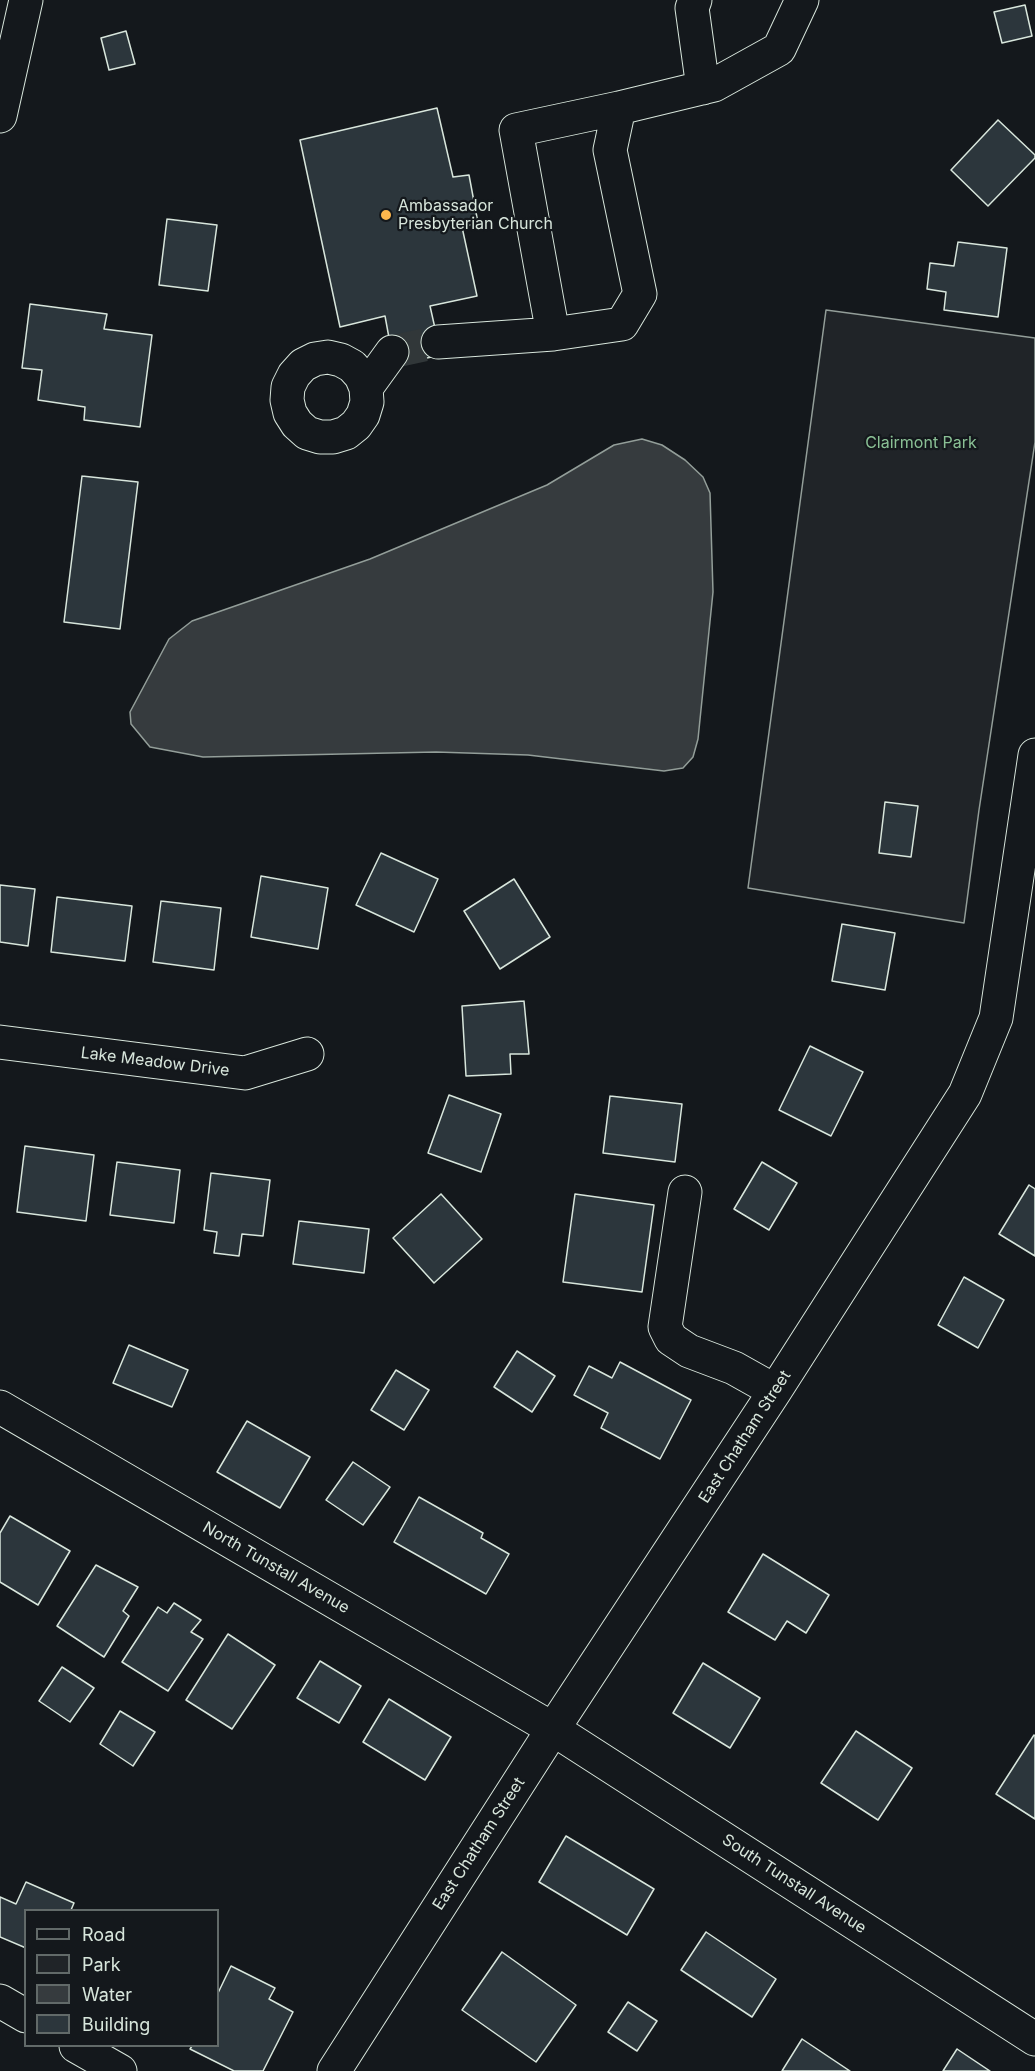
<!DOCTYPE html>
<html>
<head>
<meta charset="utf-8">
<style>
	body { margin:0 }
	#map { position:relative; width:1035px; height:2071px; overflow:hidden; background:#14181c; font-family:Inter,sans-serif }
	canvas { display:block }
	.legend { position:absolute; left:24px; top:1909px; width:195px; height:138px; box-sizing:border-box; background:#14181c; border:2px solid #626a69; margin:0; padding:8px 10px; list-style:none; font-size:18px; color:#d8e6dc }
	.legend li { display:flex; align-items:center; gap:12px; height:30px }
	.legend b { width:30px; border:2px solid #626a69 }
</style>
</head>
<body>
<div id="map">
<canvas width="1035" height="2071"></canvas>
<ul class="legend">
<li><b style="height:8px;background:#14181c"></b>Road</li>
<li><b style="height:16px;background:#202428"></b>Park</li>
<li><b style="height:16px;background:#363b3e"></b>Water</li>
<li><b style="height:16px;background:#2c363c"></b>Building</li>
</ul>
</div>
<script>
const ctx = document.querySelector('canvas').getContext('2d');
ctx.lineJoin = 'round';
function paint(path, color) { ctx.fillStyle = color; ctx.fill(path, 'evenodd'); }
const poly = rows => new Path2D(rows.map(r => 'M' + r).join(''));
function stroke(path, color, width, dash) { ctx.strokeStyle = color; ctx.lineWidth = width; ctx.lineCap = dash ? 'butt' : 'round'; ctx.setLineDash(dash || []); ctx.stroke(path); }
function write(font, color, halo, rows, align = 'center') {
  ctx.font = font + ' Inter,sans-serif'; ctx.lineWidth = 4.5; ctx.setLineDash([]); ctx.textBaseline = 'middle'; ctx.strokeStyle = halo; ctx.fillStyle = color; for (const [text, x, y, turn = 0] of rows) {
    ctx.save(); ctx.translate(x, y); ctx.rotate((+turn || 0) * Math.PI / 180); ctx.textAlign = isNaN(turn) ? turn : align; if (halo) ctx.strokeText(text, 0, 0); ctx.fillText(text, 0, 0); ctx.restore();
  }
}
const green = poly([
	[826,310,1035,338,1035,442,979,810,964,923,748,888,826,310]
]);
paint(green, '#202428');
stroke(green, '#939e99', 1.5);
const water = poly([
	[642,439,662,445,685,460,703,477,710,493,713,592,698,739,693,757,683,768,664,771,528,755,436,752,203,757,150,747,131,724,130,712,169,639,192,621,370,559,547,485,614,445,642,439]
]);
paint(water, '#363b3e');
stroke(water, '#939e99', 1.5);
const building = poly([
	[1025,5,1032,36,1002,43,994,12,1025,5],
	[126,31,135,64,109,70,101,38,126,31],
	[437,108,453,177,469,175,478,223,462,227,477,296,430,306,441,355,394,365,385,316,340,327,300,140,437,108],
	[998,120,1035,155,1035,158,988,206,951,170,998,120],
	[167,219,217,225,208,291,159,285,167,219],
	[958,242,1007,248,998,317,944,310,946,292,927,289,930,263,954,266,958,242],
	[30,304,107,314,104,329,152,335,140,427,84,420,85,407,38,400,42,370,22,368,30,304],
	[82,476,138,482,120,629,64,622,82,476],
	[885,802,918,806,911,857,879,853,885,802],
	[381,853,438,879,414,932,356,905,381,853],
	[261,876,328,888,318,949,251,937,261,876],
	[514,879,550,937,500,969,464,911,514,879],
	[0,885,35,889,28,946,0,942,0,885],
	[57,897,132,906,125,961,51,952,57,897],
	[161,901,221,908,214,970,153,962,161,901],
	[842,924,895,933,885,990,832,981,842,924],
	[524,1001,529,1054,510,1054,511,1074,466,1076,462,1006,524,1001],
	[810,1046,863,1072,831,1136,779,1110,810,1046],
	[449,1095,501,1114,481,1172,428,1153,449,1095],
	[610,1096,682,1104,675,1162,603,1153,610,1096],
	[25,1146,94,1155,86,1221,17,1212,25,1146],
	[117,1162,180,1170,174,1223,110,1215,117,1162],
	[762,1162,797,1183,769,1230,734,1209,762,1162],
	[211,1173,270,1180,263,1236,242,1234,239,1256,214,1253,217,1232,204,1230,211,1173],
	[1029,1185,1035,1189,1035,1256,999,1234,1029,1185],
	[441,1194,482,1239,434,1283,393,1238,441,1194],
	[575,1194,654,1205,642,1292,563,1282,575,1194],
	[299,1221,369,1229,364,1273,293,1264,299,1221],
	[964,1277,1004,1300,978,1348,938,1325,964,1277],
	[129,1345,188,1370,172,1407,113,1383,129,1345],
	[517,1351,555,1376,532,1412,494,1387,517,1351],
	[620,1362,691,1400,660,1459,601,1428,608,1413,574,1395,589,1366,612,1378,620,1362],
	[396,1370,429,1390,404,1430,371,1410,396,1370],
	[247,1421,310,1457,280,1508,217,1472,247,1421],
	[353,1462,390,1487,363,1525,326,1500,353,1462],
	[419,1497,483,1533,481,1538,509,1554,486,1594,394,1542,419,1497],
	[10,1516,70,1551,38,1605,0,1582,0,1533,10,1516],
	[763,1554,829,1595,806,1633,787,1621,775,1640,728,1612,763,1554],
	[96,1565,138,1587,123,1611,129,1616,104,1657,57,1626,96,1565],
	[174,1603,201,1620,191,1632,203,1639,168,1691,122,1662,158,1607,167,1613,174,1603],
	[228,1634,275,1665,232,1729,186,1700,228,1634],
	[320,1661,361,1686,339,1723,297,1698,320,1661],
	[703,1663,760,1698,730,1748,673,1713,703,1663],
	[62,1667,94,1688,70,1722,39,1701,62,1667],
	[389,1699,451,1737,425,1780,363,1742,389,1699],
	[120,1711,155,1732,133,1766,100,1744,120,1711],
	[856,1731,912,1768,878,1820,821,1783,856,1731],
	[1034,1735,1035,1736,1035,1819,996,1794,1034,1735],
	[566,1836,654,1889,627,1935,539,1882,566,1836],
	[26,1882,74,1903,71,1910,26,1910,26,1948,0,1937,0,1897,16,1904,26,1882],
	[706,1932,776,1979,752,2017,681,1970,706,1932],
	[502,1952,576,2005,536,2062,462,2010,502,1952],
	[231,1966,275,1988,269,1999,293,2012,263,2071,234,2071,190,2049,192,2046,218,2046,218,1993,231,1966],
	[628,2002,657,2021,637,2051,608,2032,628,2002],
	[802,2039,850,2071,782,2071,802,2039],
	[957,2049,990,2071,943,2071,957,2049]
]);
paint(building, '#2c363c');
stroke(building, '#d8e6dc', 1.5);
stroke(poly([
	[392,352,438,342]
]), '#313739', 33, [33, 16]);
const minor = poly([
	[695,0,692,8,703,88],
	[553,334,516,130,619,108],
	[438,342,553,334,622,324,640,294,610,150,619,108,714,85,779,49,802,0],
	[366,388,361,376,352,366,341,360,328,357,315,359,303,365,294,375,288,387,287,400,290,413,297,424,307,433,320,437,333,437,346,433,356,425,363,415,367,402,366,388,392,352],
	[0,1042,245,1073,307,1054],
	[685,1192,665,1327,671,1339,689,1351,734,1368,775,1391],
	[0,1407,553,1729,1035,2039],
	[0,2001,26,2016],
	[76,2046,120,2071],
	[334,2071,553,1729,775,1391,965,1094,996,1018,1035,755]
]);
const major = poly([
	[0,116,26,0]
]);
stroke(minor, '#d8e6dc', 35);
stroke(major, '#d8e6dc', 35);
stroke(minor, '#14181c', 33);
stroke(major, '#14181c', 33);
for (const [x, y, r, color] of [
	[386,215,6,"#ffb74d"]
]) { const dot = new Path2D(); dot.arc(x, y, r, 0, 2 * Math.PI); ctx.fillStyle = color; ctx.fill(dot); stroke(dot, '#14181c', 2); }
write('16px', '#d8e6dc', '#14181c', [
	["Ambassador",398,206],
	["Presbyterian Church",398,224]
], 'left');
write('16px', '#8ac095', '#14181c', [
	["Clairmont Park",921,443]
]);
write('16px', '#d8e6dc', '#14181c', [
	["Lake Meadow Drive",155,1062,7],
	["East Chatham Street",745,1437,-57],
	["North Tunstall Avenue",276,1568,30],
	["East Chatham Street",479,1844,-57],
	["South Tunstall Avenue",794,1884,33]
]);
</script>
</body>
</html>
